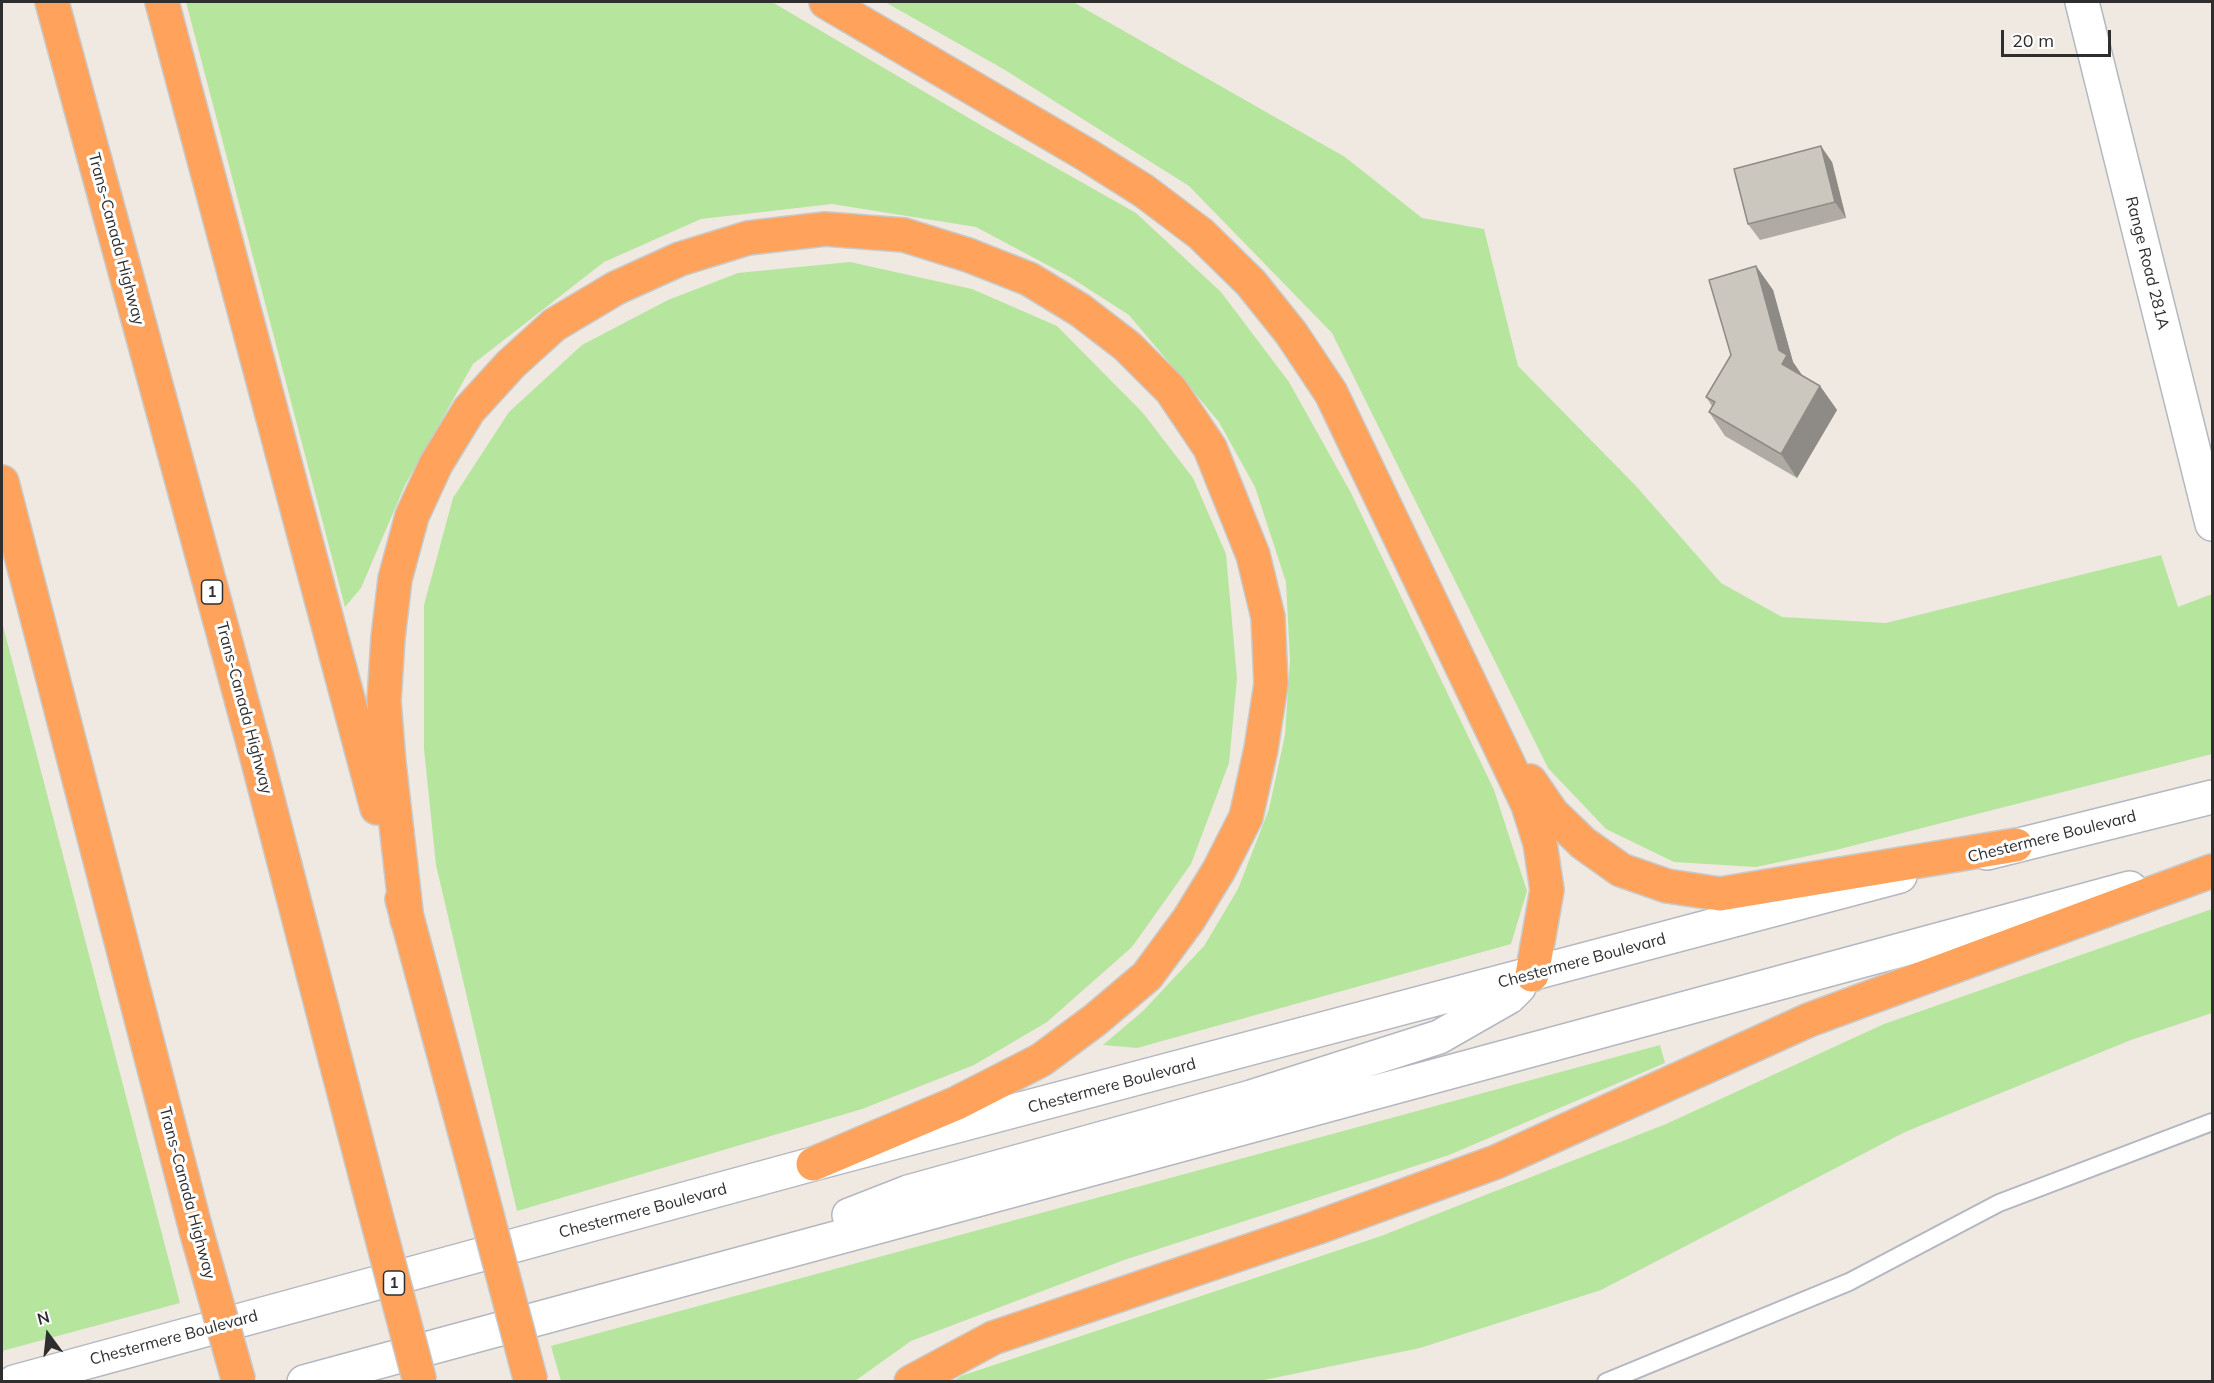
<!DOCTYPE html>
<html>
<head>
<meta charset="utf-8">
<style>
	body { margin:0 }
	#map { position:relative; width:2214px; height:1383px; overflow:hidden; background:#efe9e1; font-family:Mulish,sans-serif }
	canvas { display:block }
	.frame { position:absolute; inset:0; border:3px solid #2e2e2e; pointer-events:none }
	.north { position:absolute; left:18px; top:1305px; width:60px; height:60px; -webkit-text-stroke:4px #fff; paint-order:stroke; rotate:345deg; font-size:16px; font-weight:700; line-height:24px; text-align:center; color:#2e2e2e }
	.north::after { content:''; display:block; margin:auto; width:21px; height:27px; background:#2e2e2e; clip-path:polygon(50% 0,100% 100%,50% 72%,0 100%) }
	.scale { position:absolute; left:2001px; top:30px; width:110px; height:27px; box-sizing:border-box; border:3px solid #2e2e2e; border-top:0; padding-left:8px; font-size:18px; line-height:21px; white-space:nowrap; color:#2e2e2e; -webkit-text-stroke:4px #fff; paint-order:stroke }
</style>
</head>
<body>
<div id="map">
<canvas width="2214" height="1383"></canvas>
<div class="frame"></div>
<div class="north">N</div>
<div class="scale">20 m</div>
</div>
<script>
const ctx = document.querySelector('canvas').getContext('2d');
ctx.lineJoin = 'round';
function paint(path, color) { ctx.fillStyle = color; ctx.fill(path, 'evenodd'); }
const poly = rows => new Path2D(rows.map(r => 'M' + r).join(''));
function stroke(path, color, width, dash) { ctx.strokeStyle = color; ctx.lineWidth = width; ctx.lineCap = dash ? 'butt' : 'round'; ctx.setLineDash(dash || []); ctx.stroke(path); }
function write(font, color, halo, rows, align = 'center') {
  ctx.font = font + ' Mulish,sans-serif'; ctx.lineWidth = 6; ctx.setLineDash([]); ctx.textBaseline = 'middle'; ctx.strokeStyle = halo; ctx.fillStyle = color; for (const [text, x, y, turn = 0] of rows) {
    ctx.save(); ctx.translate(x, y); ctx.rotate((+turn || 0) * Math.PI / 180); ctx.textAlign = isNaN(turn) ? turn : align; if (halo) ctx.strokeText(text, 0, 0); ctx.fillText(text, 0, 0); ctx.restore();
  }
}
paint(poly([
	[186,2,772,2,984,127,1136,213,1221,292,1289,382,1351,493,1494,790,1527,891,1511,944,1137,1048,1103,1045,1143,1011,1204,946,1238,889,1269,809,1285,735,1290,660,1286,582,1255,487,1219,422,1129,315,1070,277,976,227,832,204,701,219,604,262,473,364,405,485,361,588,345,607],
	[885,2,1073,2,1345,157,1422,218,1484,229,1518,366,1636,486,1721,583,1782,617,1886,623,2161,555,2178,607,2212,594,2212,754,1836,850,1756,867,1674,862,1606,829,1548,768,1332,333,1189,186,1005,70],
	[850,262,972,289,1057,326,1143,413,1193,478,1226,554,1237,678,1229,763,1191,864,1132,947,1047,1022,974,1065,862,1109,517,1211,436,865,424,749,424,605,453,498,509,412,582,345,668,300,738,273],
	[2,622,180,1303,2,1351],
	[2212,909,2212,1013,2131,1040,1905,1132,1601,1290,1420,1348,1259,1381,954,1381,961,1376,1381,1236,1666,1124,1884,1024],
	[1660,1045,1665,1063,1449,1155,1124,1260,911,1341,855,1381,561,1381,551,1346]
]), '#b6e59e');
const lane = poly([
	[1606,1382,1849,1282,1999,1203,2212,1122]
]);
const street = poly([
	[2082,2,2212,524]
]);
const secondary = poly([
	[1987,853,2212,797],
	[849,1215,908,1192,1251,1097,1439,1037,1509,997,1519,987],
	[14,1382,813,1164,1900,876],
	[304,1382,2130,888]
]);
const highway = poly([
	[52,2,255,750,368,1185],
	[162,2,377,808],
	[826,2,1087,155,1144,191,1201,234,1251,283,1291,333,1331,393,1528,805,1540,843,1547,890,1532,975],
	[2,482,196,1230],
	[1530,781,1552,813,1583,843,1621,870,1667,886,1720,894,2016,845],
	[402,899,474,1166],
	[407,920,389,763,384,701,388,638,395,579,412,516,436,464,469,410,511,364,554,325,616,288,680,259,748,238,825,229,904,235,968,255,1029,279,1080,310,1127,346,1171,390,1210,448,1253,555,1268,617,1271,684,1261,749,1246,817,1219,870,1189,919,1147,976,1095,1020,1041,1060,957,1103,813,1164],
	[911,1382,993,1338,1316,1228,1496,1162,1809,1020,2212,871]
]);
stroke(lane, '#b4b7c1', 20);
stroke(street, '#b4b7c1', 36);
stroke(secondary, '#b4b7c1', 36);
stroke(highway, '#c9c9c9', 36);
stroke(lane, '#fff', 16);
stroke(street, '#fff', 33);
stroke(secondary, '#fff', 33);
stroke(highway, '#ffa35c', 33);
const highwayBridge = poly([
	[474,1166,531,1382],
	[368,1185,420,1382],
	[196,1230,239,1382]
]);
stroke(highwayBridge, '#c9c9c9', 36, []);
stroke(highwayBridge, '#ffa35c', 33);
paint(poly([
	[1832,162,1846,218,1760,240,1748,224],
	[1756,266,1773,290,1793,362,1802,375,1820,386,1837,410,1797,478,1725,436,1709,412,1712,406,1706,397,1731,355]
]), '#afaba4');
paint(poly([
	[1821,146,1832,162,1846,218,1835,202],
	[1756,266,1773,290,1793,362,1804,378,1782,364,1779,350],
	[1820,386,1837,410,1797,478,1781,454]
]), '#8e8b86');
const building = poly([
	[1821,146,1835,202,1748,224,1734,169,1821,146],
	[1756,266,1779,350,1787,355,1782,364,1820,386,1781,454,1709,412,1715,402,1706,397,1731,355,1709,280,1756,266]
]);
paint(building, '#cbc7bf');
stroke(building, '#8e8b86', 1.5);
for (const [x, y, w] of [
	[212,592,21],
	[394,1283,21]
]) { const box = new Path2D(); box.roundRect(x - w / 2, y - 12, w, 24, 4.5); ctx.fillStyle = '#fff'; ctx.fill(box); stroke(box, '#2e2e2e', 1.5); }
write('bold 15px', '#2e2e2e', null, [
	["1",212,592],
	["1",394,1283]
]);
write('16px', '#2e2e2e', '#fff', [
	["Trans-Canada Highway",116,239,75],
	["Range Road 281A",2147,263,76],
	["Trans-Canada Highway",244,708,75],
	["Chestermere Boulevard",2052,837,-14],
	["Chestermere Boulevard",1582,961,-15],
	["Chestermere Boulevard",1112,1086,-15],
	["Trans-Canada Highway",187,1193,75],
	["Chestermere Boulevard",643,1211,-15],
	["Chestermere Boulevard",174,1338,-15]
]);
</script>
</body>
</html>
